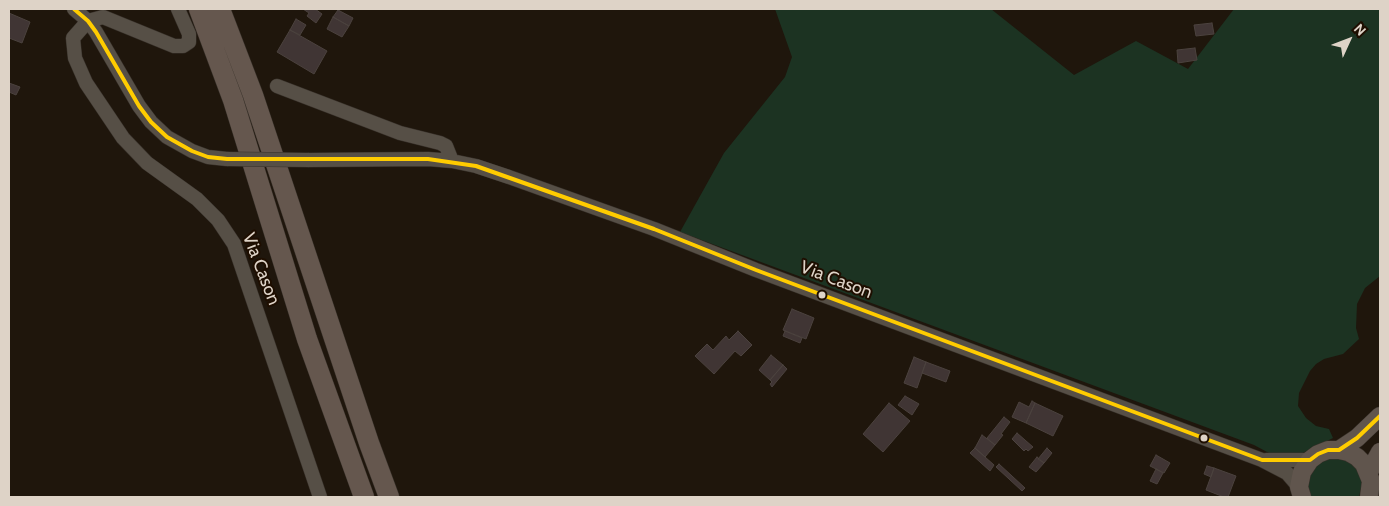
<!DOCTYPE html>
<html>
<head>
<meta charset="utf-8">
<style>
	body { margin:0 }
	#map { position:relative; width:1389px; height:506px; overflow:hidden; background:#1f160c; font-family:Cabin,sans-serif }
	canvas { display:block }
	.frame { position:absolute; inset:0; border:10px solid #ded3c7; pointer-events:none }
	.north { position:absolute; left:1324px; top:15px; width:50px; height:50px; -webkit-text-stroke:4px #1e0e00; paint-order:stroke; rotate:47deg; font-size:14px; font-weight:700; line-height:20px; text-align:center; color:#ded3c7 }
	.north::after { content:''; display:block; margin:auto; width:18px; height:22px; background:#ded3c7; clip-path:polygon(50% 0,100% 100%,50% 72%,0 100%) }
</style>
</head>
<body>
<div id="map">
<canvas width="1389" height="506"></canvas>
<div class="frame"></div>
<div class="north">N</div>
</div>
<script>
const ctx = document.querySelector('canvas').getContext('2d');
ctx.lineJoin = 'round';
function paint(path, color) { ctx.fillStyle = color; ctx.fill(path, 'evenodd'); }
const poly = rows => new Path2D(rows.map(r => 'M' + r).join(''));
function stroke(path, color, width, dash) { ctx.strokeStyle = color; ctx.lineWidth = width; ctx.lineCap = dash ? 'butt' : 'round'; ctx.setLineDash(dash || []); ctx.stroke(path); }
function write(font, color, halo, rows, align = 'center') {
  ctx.font = font + ' Cabin,sans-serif'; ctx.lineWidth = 4; ctx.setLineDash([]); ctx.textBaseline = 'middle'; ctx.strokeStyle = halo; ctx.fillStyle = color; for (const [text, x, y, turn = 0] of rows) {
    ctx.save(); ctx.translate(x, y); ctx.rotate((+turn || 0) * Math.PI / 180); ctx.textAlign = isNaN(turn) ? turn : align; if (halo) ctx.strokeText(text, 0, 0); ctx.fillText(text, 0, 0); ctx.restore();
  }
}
paint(poly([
	[775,9,991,9,1074,75,1136,41,1188,69,1234,9,1380,9,1380,276,1365,288,1357,304,1356,328,1359,339,1343,354,1324,359,1316,364,1310,371,1299,393,1298,406,1306,418,1316,426,1329,429,1333,438,1297,456,1269,453,1254,445,680,232,724,153,785,77,792,57],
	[1328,457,1349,460,1359,470,1362,484,1359,497,1311,497,1307,483,1311,469]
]), '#1c3322');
const building = poly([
	[303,9,315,9,322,14,316,23,307,16,309,13,303,9],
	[338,10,353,18,349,26,333,17,338,10],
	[9,13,30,22,22,43,9,38,9,13],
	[333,17,349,26,342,37,327,29,333,17],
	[296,19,306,25,300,35,290,30,296,19],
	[1212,23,1214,34,1196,36,1194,25,1212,23],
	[290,30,327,51,314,74,277,52,290,30],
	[1195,48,1197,60,1178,63,1177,50,1195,48],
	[9,83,20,87,16,95,9,92,9,83],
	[792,309,814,318,806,339,783,330,792,309],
	[738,331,752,345,741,356,735,351,714,374,695,356,707,344,713,350,726,336,729,340,738,331],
	[785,331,802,338,800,343,783,336,785,331],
	[771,355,783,365,770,380,759,370,771,355],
	[914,357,926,362,917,388,904,383,914,357],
	[926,362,950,371,946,382,922,373,926,362],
	[783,365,787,369,772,387,770,384,772,382,770,380,783,365],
	[905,396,919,404,912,415,898,405,905,396],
	[1032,401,1035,403,1026,423,1012,417,1019,402,1029,407,1032,401],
	[889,403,910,421,883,452,863,434,889,403],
	[1035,403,1063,416,1053,436,1026,423,1035,403],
	[1004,417,1010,422,1001,434,1003,435,995,445,987,438,1004,417],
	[1017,433,1033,447,1028,451,1026,449,1024,451,1012,439,1017,433],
	[982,435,995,445,985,457,975,448,982,435],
	[975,448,994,465,990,471,970,453,975,448],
	[1047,448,1052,453,1044,463,1038,459,1047,448],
	[1156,455,1170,463,1164,473,1150,466,1156,455],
	[1037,457,1044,463,1036,472,1029,467,1037,457],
	[999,464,1025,488,1022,491,996,467,999,464],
	[1207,466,1214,468,1211,477,1204,474,1207,466],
	[1214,468,1236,476,1228,497,1224,497,1206,490,1214,468],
	[1156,469,1163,473,1157,484,1150,481,1156,469]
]);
paint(building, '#403534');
stroke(building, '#4b423e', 1);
const minor = poly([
	[74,9,88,21,96,32,139,106,151,122,167,137,192,151,208,157,227,159],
	[178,9,189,34,189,42,183,46,174,46,103,17,88,21,73,38,75,58,86,83,123,138,147,163,197,199,218,220,234,244,320,497],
	[277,86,400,133,440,143,446,146,452,161],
	[309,160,428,159,452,161,476,166,509,177,654,229,756,270,1262,460,1287,473,1299,487],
	[1266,460,1310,460]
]);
const major = poly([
	[1339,450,1357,438,1380,416],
	[1369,472,1380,452],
	[1302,497,1299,487,1302,472,1310,460,1318,454,1328,450,1339,450,1348,452,1357,457,1364,464,1371,481,1369,497]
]);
const highway = poly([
	[199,9,233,100,307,339,364,497],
	[220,9,253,95,369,443,389,497]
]);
stroke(minor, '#38312a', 15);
stroke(major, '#38312a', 19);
stroke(highway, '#38312a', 21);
stroke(minor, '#564f46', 14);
stroke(major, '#60554d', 18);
stroke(highway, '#65574e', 20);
const minorBridge = poly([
	[227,159,309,160]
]);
stroke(minorBridge, '#38312a', 15, []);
stroke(minorBridge, '#564f46', 14);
stroke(poly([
	[74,9,88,21,96,32,139,106,151,122,167,137,192,151,208,157,227,159,428,159,476,166,654,229,756,270,1262,460,1310,460,1318,454,1328,450,1339,450,1357,438,1380,416]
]), '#fc0', 4);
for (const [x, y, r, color] of [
	[822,295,4.5,"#ded3c7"],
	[1204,438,4.5,"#ded3c7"]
]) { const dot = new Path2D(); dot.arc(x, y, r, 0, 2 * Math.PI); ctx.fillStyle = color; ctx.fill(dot); stroke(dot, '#1e0e00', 2); }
write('18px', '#ded3c7', '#1e0e00', [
	["Via Cason",261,269,69],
	["Via Cason",836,280,21]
]);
</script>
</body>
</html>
